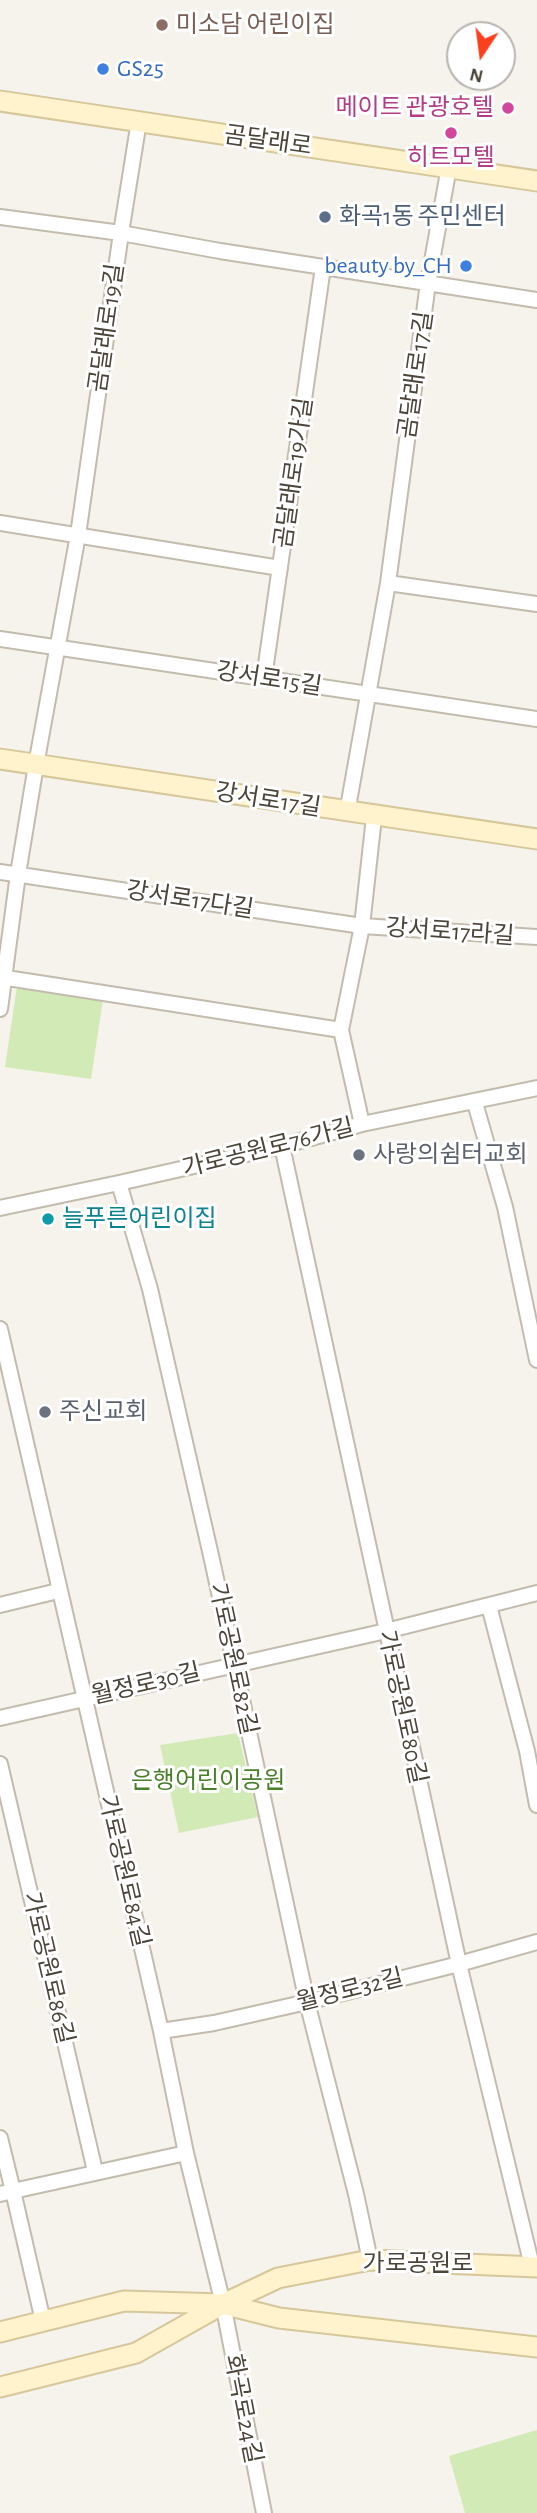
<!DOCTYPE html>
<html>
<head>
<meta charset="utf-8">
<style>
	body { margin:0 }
	#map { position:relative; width:537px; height:2513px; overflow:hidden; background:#f6f3ec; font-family:"Alegreya Sans",sans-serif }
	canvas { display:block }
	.north { position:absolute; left:446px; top:21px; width:70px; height:70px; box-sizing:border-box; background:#fff; border:2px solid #b7b4b0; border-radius:50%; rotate:193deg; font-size:19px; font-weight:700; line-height:28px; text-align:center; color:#4b4439 }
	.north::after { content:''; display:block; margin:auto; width:24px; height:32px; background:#fc3f1d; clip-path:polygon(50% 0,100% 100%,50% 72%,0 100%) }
</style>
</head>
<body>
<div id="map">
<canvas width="537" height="2513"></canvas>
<div class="north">N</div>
</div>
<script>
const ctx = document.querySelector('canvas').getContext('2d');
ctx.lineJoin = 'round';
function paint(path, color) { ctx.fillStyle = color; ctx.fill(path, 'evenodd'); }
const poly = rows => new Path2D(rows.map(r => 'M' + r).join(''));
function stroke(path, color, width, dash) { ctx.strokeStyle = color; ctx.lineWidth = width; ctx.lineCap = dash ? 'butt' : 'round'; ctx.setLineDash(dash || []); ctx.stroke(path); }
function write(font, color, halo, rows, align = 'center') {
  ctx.font = font + ' "Alegreya Sans","Noto Sans KR",sans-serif'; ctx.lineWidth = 6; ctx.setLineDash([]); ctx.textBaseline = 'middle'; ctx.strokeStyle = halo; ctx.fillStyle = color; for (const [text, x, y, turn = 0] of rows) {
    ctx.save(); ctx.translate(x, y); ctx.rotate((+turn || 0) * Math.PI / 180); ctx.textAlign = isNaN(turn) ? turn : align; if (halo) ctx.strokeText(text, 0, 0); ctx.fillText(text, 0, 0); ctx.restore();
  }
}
paint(poly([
	[17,986,103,999,91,1079,5,1067],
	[238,1733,258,1817,179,1833,160,1745],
	[537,2430,537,2513,465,2513,449,2456]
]), '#d2eab5');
const street = poly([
	[0,217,121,233,220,251,537,300],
	[0,523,280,568],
	[388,583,537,604],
	[0,639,537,719],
	[264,678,323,267],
	[347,813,388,583,428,283,449,167],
	[0,872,362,926,537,937],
	[0,977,341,1030],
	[0,1009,18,874,36,765,78,535,121,233,139,121],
	[475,1103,505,1207,537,1360],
	[362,1124,341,1030,362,926,374,817],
	[282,1146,459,1964,532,2266],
	[119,1183,150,1289,212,1560,307,2002,356,2194,370,2260],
	[0,1208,119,1183,282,1146,362,1124,537,1088],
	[0,1329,161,2031,186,2153,223,2304,264,2513],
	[0,1605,58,1591],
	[489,1606,527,1751,537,1805],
	[0,1718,386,1631,537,1593],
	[0,1764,95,2171],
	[161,2031,214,2023,307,2002,459,1964,537,1942],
	[0,2138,13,2191,186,2153],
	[0,2194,13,2191,43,2321]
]);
const secondary = poly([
	[0,101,537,181],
	[0,759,537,839],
	[0,2332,124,2301,223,2304,278,2278,370,2260,537,2267],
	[0,2387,136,2353,223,2304,279,2318,537,2347]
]);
stroke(street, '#c2bbae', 18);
stroke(secondary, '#d6c79b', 23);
stroke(street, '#fff', 14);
stroke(secondary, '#fff3cd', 19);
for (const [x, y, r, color] of [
	[162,25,7,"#8d6e63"],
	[103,69,7,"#3f7fe0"],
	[508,108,7,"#d1479c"],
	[451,133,7,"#d1479c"],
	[325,217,7,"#5c6f8a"],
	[466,266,7,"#3f7fe0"],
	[359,1155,7,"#6b7280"],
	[48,1219,7,"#0f9aa8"],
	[45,1412,7,"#6b7280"]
]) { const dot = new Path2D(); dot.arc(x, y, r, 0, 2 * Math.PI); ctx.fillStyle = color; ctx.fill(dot); stroke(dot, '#fff', 2.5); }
write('24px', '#785e54', '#fff', [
	["미소담 어린이집",176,25]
], 'left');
write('24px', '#366cbe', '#fff', [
	["GS25",117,69],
	["beauty by_CH",452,266,"right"]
], 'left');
write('24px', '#b23c85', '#fff', [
	["메이트 관광호텔",494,108],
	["히트모텔",451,158,"center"]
], 'right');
write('24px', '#4b4439', '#fff', [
	["곰달래로",268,141,8],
	["곰달래로19길",107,328,-82],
	["곰달래로17길",416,375,-82],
	["곰달래로19가길",294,473,-82],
	["강서로15길",269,679,9],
	["강서로17길",268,800,9],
	["강서로17다길",190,900,9],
	["강서로17라길",450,932,4],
	["가로공원로76가길",268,1148,-14],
	["가로공원로82길",233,1659,78],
	["월정로30길",146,1684,-13],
	["가로공원로80길",402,1707,78],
	["가로공원로84길",124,1871,77],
	["가로공원로86길",48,1968,77],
	["월정로32길",350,1990,-14],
	["가로공원로",418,2264],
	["화곡로24길",243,2409,79]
]);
write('24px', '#4e5e75', '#fff', [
	["화곡1동 주민센터",339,217]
], 'left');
write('24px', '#5b616d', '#fff', [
	["사랑의쉼터교회",373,1155],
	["주신교회",59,1412]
], 'left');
write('24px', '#0d838f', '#fff', [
	["늘푸른어린이집",62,1219]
], 'left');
write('24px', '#4a7f2a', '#fff', [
	["은행어린이공원",208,1781]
]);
</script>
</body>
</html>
